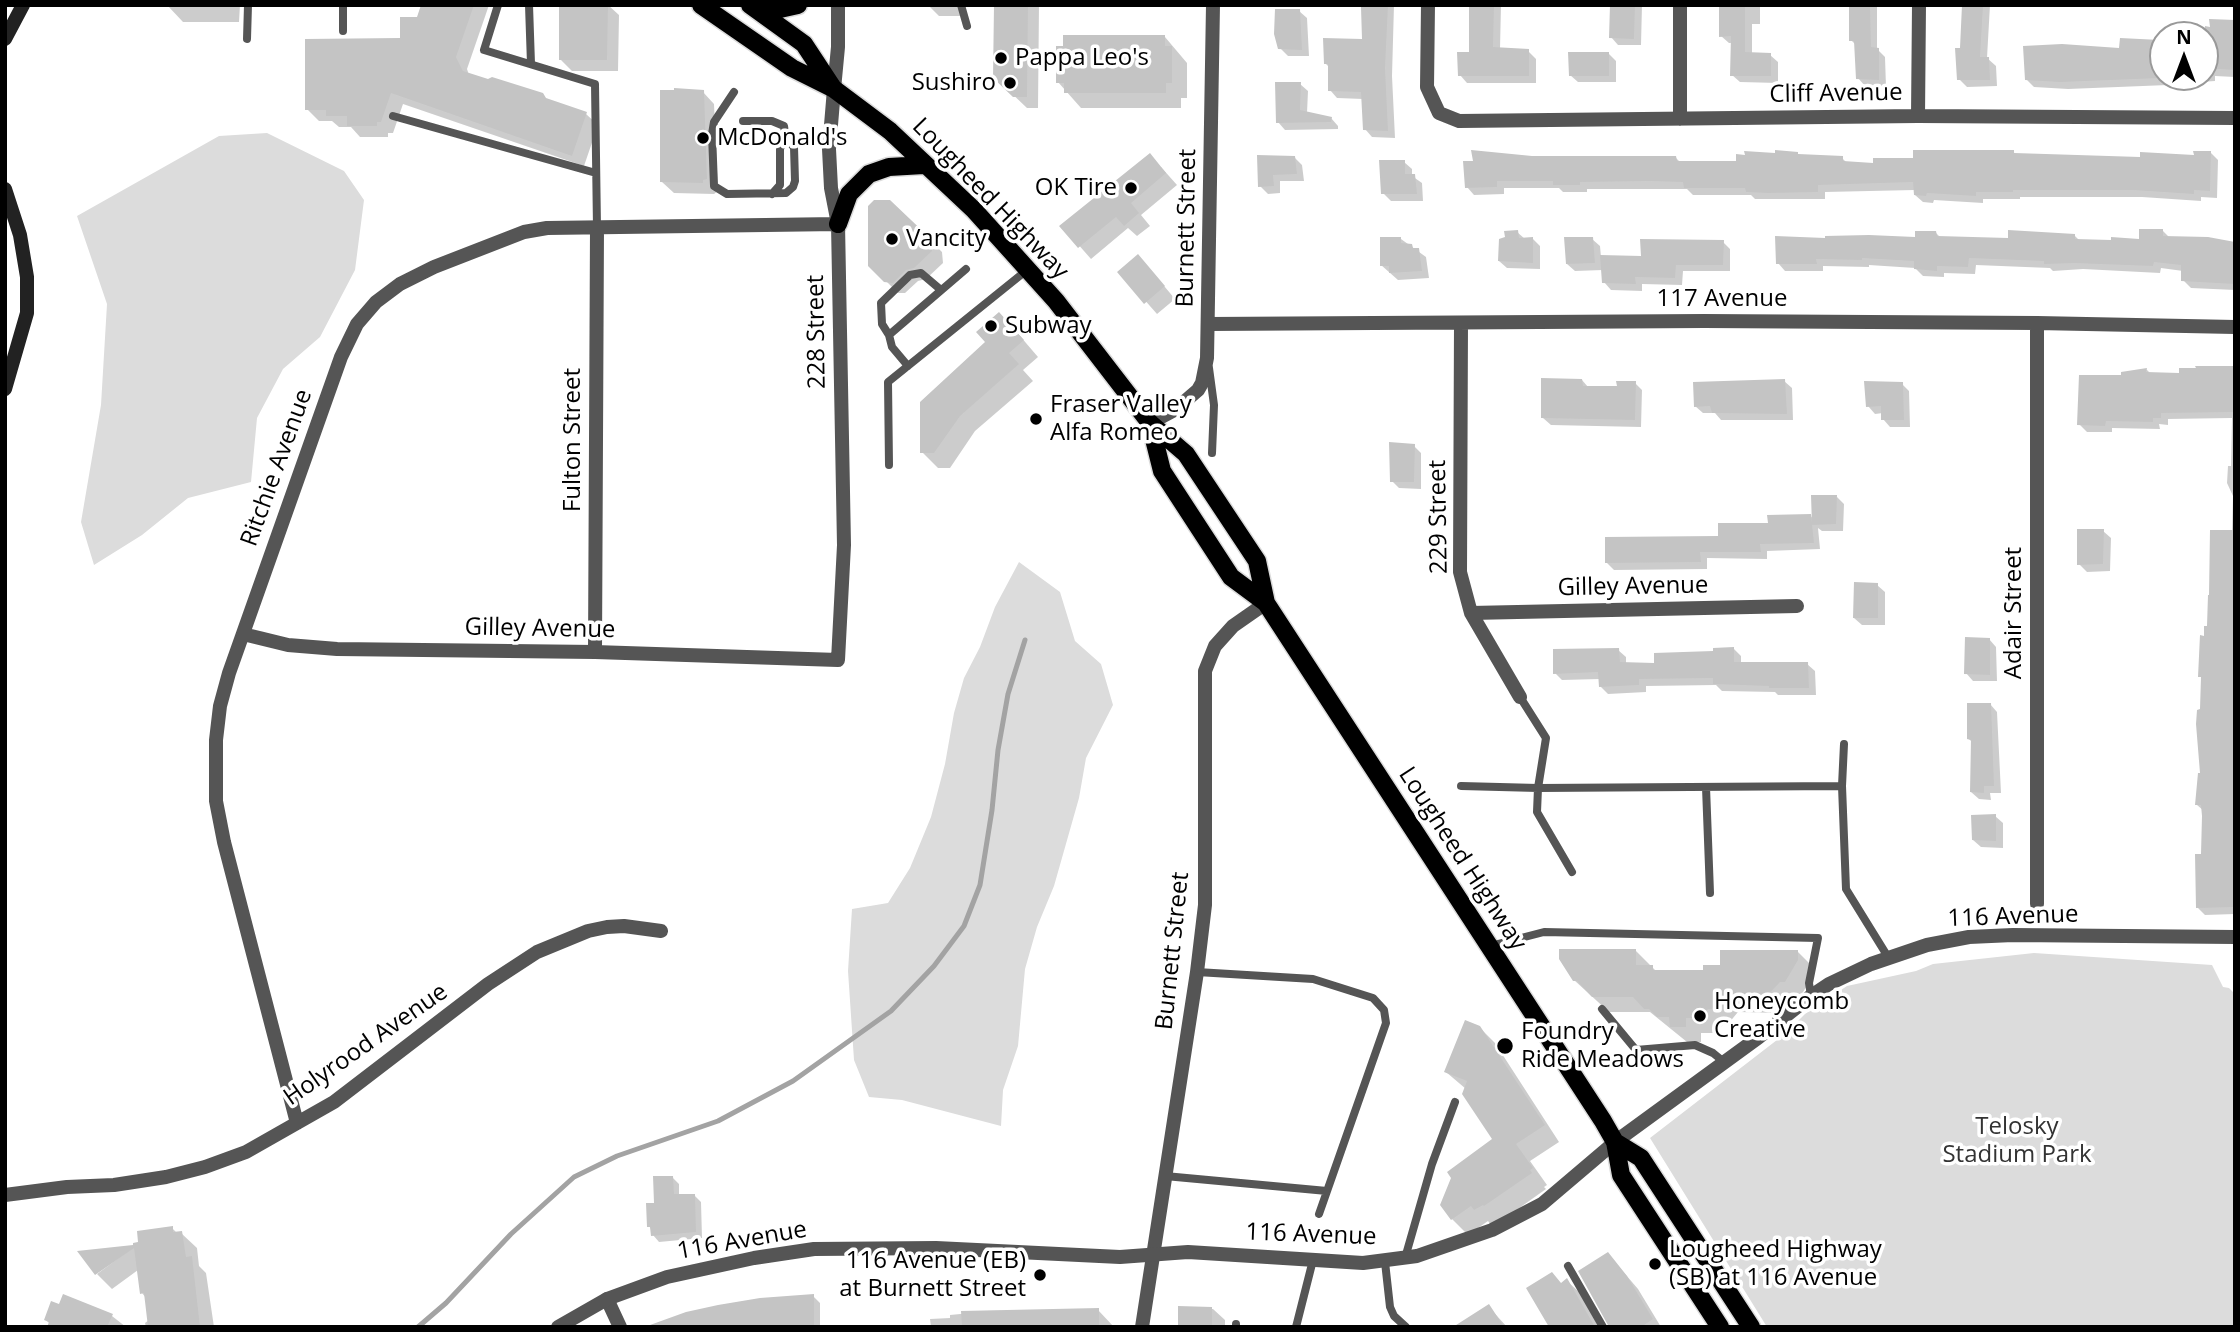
<!DOCTYPE html>
<html>
<head>
<meta charset="utf-8">
<style>
	body { margin:0 }
	#map { position:relative; width:2240px; height:1332px; overflow:hidden; background:#fff; font-family:"Open Sans",sans-serif }
	canvas { display:block }
	.frame { position:absolute; inset:0; border:7px solid #000; pointer-events:none }
	.north { position:absolute; left:2149px; top:21px; width:70px; height:70px; box-sizing:border-box; background:#fff; border:2px solid #999; border-radius:50%; rotate:0deg; font-size:19px; font-weight:700; line-height:28px; text-align:center; color:#000 }
	.north::after { content:''; display:block; margin:auto; width:24px; height:32px; background:#000; clip-path:polygon(50% 0,100% 100%,50% 72%,0 100%) }
</style>
</head>
<body>
<div id="map">
<canvas width="2240" height="1332"></canvas>
<div class="frame"></div>
<div class="north">N</div>
</div>
<script>
const ctx = document.querySelector('canvas').getContext('2d');
ctx.lineJoin = 'round';
function paint(path, color) { ctx.fillStyle = color; ctx.fill(path, 'evenodd'); }
const poly = rows => new Path2D(rows.map(r => 'M' + r).join(''));
function stroke(path, color, width, dash) { ctx.strokeStyle = color; ctx.lineWidth = width; ctx.lineCap = dash ? 'butt' : 'round'; ctx.setLineDash(dash || []); ctx.stroke(path); }
function write(font, color, halo, rows, align = 'center') {
  ctx.font = font + ' "Open Sans",sans-serif'; ctx.lineWidth = 7; ctx.setLineDash([]); ctx.textBaseline = 'middle'; ctx.strokeStyle = halo; ctx.fillStyle = color; for (const [text, x, y, turn = 0] of rows) {
    ctx.save(); ctx.translate(x, y); ctx.rotate((+turn || 0) * Math.PI / 180); ctx.textAlign = isNaN(turn) ? turn : align; if (halo) ctx.strokeText(text, 0, 0); ctx.fillText(text, 0, 0); ctx.restore();
  }
}
paint(poly([
	[267,133,344,171,364,200,355,270,320,337,283,369,257,418,251,482,188,498,142,535,94,565,81,522,101,405,107,304,77,216,219,136],
	[1019,562,1060,592,1075,641,1101,664,1113,705,1086,758,1079,798,1054,886,1037,927,1025,969,1018,1046,1003,1090,1001,1126,902,1100,869,1097,854,1060,848,971,852,909,888,903,910,868,931,817,945,764,954,713,964,678,980,647,995,607],
	[2034,953,2212,965,2223,987,2229,988,2235,994,2235,1327,1767,1327,1650,1138,1786,1033,1805,1014,1847,986,1916,971,1933,964]
]), '#dcdcdc');
paint(poly([
	[240,5,239,22,183,22,167,5],
	[423,5,489,5,467,69,469,75,586,114,598,125,584,166,403,104,393,133,388,133,388,137,360,137,351,127,339,127,332,121,319,121,307,109,402,40,418,19],
	[561,5,608,5,619,15,618,71,572,71,561,60],
	[928,5,965,5,962,16,939,16],
	[996,5,1039,5,1038,108,1027,108,1007,89],
	[1367,5,1394,5,1392,76,1395,138,1372,137,1365,129,1363,99,1337,98,1330,90,1330,68,1326,64,1363,41],
	[1471,5,1501,5,1500,49,1528,51,1536,59,1536,83,1467,83,1460,75,1471,54],
	[1612,5,1642,5,1641,45,1618,45,1611,37],
	[1721,5,1760,5,1760,24,1752,24,1752,54,1770,55,1778,62,1778,83,1740,82,1732,75,1733,43,1729,43,1721,36],
	[1854,5,1877,5,1877,49,1885,57,1886,87,1865,86,1858,78,1856,45,1851,40],
	[1964,5,1990,5,1987,58,1996,66,1997,86,1967,87,1959,79],
	[1299,11,1307,18,1309,56,1288,56,1280,48],
	[2235,22,2235,77,2215,76,2215,81,2186,83,2180,77,2205,77,2205,35,2181,35,2181,27,2212,28],
	[1165,37,1187,63,1187,98,1181,98,1181,108,1081,108,1058,82],
	[2159,42,2163,46,2163,77,2167,77,2168,85,2068,89,2034,87,2027,80,2121,50],
	[1608,53,1616,61,1616,82,1578,82,1570,75],
	[1300,84,1308,91,1307,113,1331,118,1338,126,1338,129,1285,130,1278,122],
	[703,92,714,104,718,191,714,194,674,193,662,182],
	[2013,152,2016,154,2142,159,2196,157,2210,152,2218,160,2217,198,2201,197,2201,201,2142,197,2020,197,2020,199,1983,199,1983,203,1934,200,1933,203,1923,202,1915,195,1915,190,1825,192,1825,199,1755,199,1751,195,1693,195,1687,189,1587,189,1587,192,1563,192,1559,188,1504,188,1504,194,1474,195,1467,187,1531,158,1676,158,1681,163,1738,163,1799,156,1842,158,1847,163,1875,165],
	[1259,157,1295,158,1302,165,1304,181,1280,181,1280,193,1268,194,1260,186],
	[1404,162,1412,169,1412,176,1422,183,1423,201,1391,201,1383,193],
	[1161,167,1177,185,1141,215,1150,226,1137,236,1128,228,1091,259,1062,226],
	[2163,231,2170,238,2235,243,2235,290,2191,288,2183,280,2183,271,2161,268,2160,273,2083,269,2053,271,2050,268,1976,265,1975,274,1944,273,1944,277,1923,276,1915,268,1869,265,1869,267,1823,266,1823,271,1785,271,1778,263,1916,239,1936,233,1941,238,2009,239,2074,235,2080,241,2141,240],
	[1517,232,1525,239,1533,239,1540,246,1540,269,1507,268,1499,261],
	[1401,239,1426,257,1429,278,1398,280,1381,265],
	[1592,239,1600,246,1601,257,1643,258,1723,242,1730,249,1730,271,1683,271,1682,285,1642,284,1642,291,1611,290,1604,282,1603,270,1575,271,1567,264],
	[930,240,942,252,943,263,926,279,918,281,905,293,898,293,870,265],
	[1149,268,1175,299,1157,314,1120,272],
	[1014,329,1038,357,1023,370,1033,381,975,431,950,468,938,468,922,452],
	[2235,368,2235,914,2205,915,2198,908,2203,856,2204,811,2197,805,2202,775,2203,679,2200,676,2206,638,2232,532,2233,496,2227,483,2228,466,2231,466,2232,418,2168,419,2168,425,2159,424,2160,429,2112,428,2112,432,2087,432,2079,424,2123,377,2146,369,2150,373,2181,375],
	[1582,380,1588,387,1619,388,1635,383,1642,390,1641,427,1551,425,1543,418],
	[1784,381,1792,388,1793,420,1721,420,1715,413,1703,413,1695,406],
	[1902,384,1909,391,1910,427,1890,427,1883,419,1883,413,1875,414,1868,406],
	[1414,446,1421,453,1421,489,1399,488,1392,481],
	[1837,497,1844,504,1843,531,1822,531,1818,528,1820,549,1767,551,1767,559,1707,558,1707,569,1614,570,1606,562,1810,516,1814,519],
	[2103,531,2111,538,2110,571,2087,572,2079,564],
	[1877,585,1885,592,1885,625,1862,625,1854,618],
	[1989,639,1996,647,1997,681,1973,681,1966,673],
	[1734,649,1741,656,1741,664,1807,664,1815,671,1816,695,1778,695,1775,692,1722,691,1716,685,1646,686,1646,692,1608,694,1600,686,1600,679,1562,680,1555,673,1618,650,1626,657,1626,664,1656,664],
	[1990,704,1997,712,2001,793,1990,793,1991,800,1979,799,1971,792,1972,742,1969,739],
	[1995,816,2003,823,2003,848,1981,847,1973,840],
	[1635,950,1657,972,1705,971,1797,951,1813,967,1813,976,1800,997,1796,997,1781,1013,1738,1012,1728,1024,1724,1024,1714,1033,1701,1033,1701,1042,1687,1042,1650,1012,1609,1012,1574,980],
	[1479,1027,1495,1043,1559,1142,1530,1161,1547,1185,1544,1187,1546,1189,1501,1221,1491,1225,1488,1221,1468,1235,1452,1219,1494,1139,1466,1089,1446,1072],
	[672,1177,679,1184,679,1196,694,1195,701,1202,702,1238,659,1242,653,1235,652,1230,649,1226],
	[172,1228,178,1234,181,1233,197,1248,199,1266,206,1273,214,1327,146,1327,145,1323,149,1320,146,1298,142,1293,138,1270,112,1289,97,1274,135,1246],
	[1608,1254,1638,1289,1661,1327,1611,1327],
	[1567,1281,1579,1292,1599,1327,1553,1327,1561,1284],
	[813,1296,820,1303,820,1327,663,1327],
	[1488,1306,1507,1327,1469,1327],
	[1180,1308,1213,1309,1225,1320,1225,1327,1179,1327],
	[1098,1310,1114,1327,931,1327,930,1319,950,1318,950,1315,981,1312,981,1311],
	[112,1316,126,1327,49,1327,50,1324,46,1320]
]), '#0003');
stroke(poly([
	[418,1327,446,1303,511,1234,574,1177,617,1156,718,1121,793,1081,891,1011,934,966,964,926,980,885,992,810,998,750,1008,694,1025,640]
]), '#a3a3a3', 5);
paint(poly([
	[421,5,474,5,456,57,463,71,488,79,492,77,543,93,546,98,587,112,572,156,391,93,381,122,377,122,377,126,347,126,347,116,326,116,326,110,305,110,305,39,400,38,400,17,417,17],
	[559,5,608,5,607,60,559,60],
	[994,5,1028,5,1027,97,1013,97,993,78],
	[1388,5,1385,68,1388,131,1363,130,1361,92,1328,91,1328,64,1324,64,1323,38,1362,39,1361,7],
	[1469,5,1494,5,1493,47,1529,49,1529,76,1458,76,1457,52,1469,52],
	[1610,5,1635,5,1634,39,1609,38],
	[1719,5,1745,5,1745,52,1771,53,1771,76,1730,76,1731,36,1719,37],
	[1849,5,1870,6,1871,47,1879,48,1879,80,1856,79,1854,41,1849,41],
	[1962,5,1983,5,1980,57,1989,57,1990,80,1957,80,1955,48,1960,48],
	[1275,9,1300,9,1302,50,1278,49,1274,34],
	[2209,19,2235,20,2235,70,2205,68,2205,26,2210,27],
	[1063,35,1165,35,1165,46,1172,46,1172,83,1166,83,1166,93,1064,93,1064,83,1056,83,1056,46,1063,46],
	[2120,38,2160,40,2161,78,2060,82,2025,80,2023,46,2062,44,2119,48],
	[1568,52,1609,52,1609,76,1569,76],
	[1275,82,1301,82,1300,110,1332,117,1331,122,1276,123],
	[674,88,704,90,707,179,703,180,703,183,660,182,660,90,674,90],
	[1471,150,1532,156,1676,156,1677,161,1736,161,1736,154,1745,155,1744,151,1775,153,1775,150,1798,152,1798,154,1843,156,1843,161,1873,163,1873,158,1913,158,1913,150,2014,150,2014,153,2140,157,2140,152,2194,155,2193,151,2211,151,2210,191,2194,190,2194,194,2133,190,2013,190,2013,192,1976,192,1976,196,1927,193,1926,196,1914,195,1913,182,1818,185,1818,192,1769,193,1746,192,1745,188,1684,188,1683,182,1650,181,1580,182,1580,185,1553,185,1553,181,1497,181,1497,187,1465,188,1463,161,1473,161],
	[1150,153,1166,173,1131,203,1139,213,1124,226,1116,217,1078,248,1059,226],
	[1257,155,1295,156,1297,174,1273,175,1274,186,1258,187],
	[1379,160,1405,160,1405,174,1415,174,1417,194,1381,194],
	[874,200,890,200,931,239,932,251,914,268,906,270,893,283,884,282,868,266,868,206],
	[2139,229,2163,229,2163,236,2208,237,2235,242,2235,284,2181,281,2181,265,2154,262,2153,266,2074,263,2044,264,2044,261,1969,258,1968,267,1937,266,1937,271,1914,269,1914,261,1862,258,1862,260,1816,259,1817,264,1776,264,1775,236,1825,238,1825,236,1869,235,1915,237,1915,231,1936,231,1937,236,2008,238,2008,230,2075,234,2075,239,2111,240,2111,237,2139,239],
	[1518,230,1519,238,1533,237,1533,263,1498,261,1499,239,1505,237,1504,231],
	[1380,237,1401,237,1401,243,1412,244,1413,248,1419,248,1422,271,1389,273,1389,266,1380,266],
	[1564,237,1593,237,1595,263,1566,264],
	[1640,239,1724,240,1723,265,1676,265,1675,278,1635,277,1636,284,1602,283,1600,255,1641,256],
	[1138,254,1165,286,1144,304,1117,272],
	[999,312,1024,340,1009,353,1019,364,960,416,934,453,920,453,920,402,985,342,976,332],
	[2195,366,2235,366,2235,412,2161,413,2161,418,2153,418,2153,422,2106,421,2105,426,2077,425,2079,375,2121,375,2121,372,2147,368,2146,372,2179,373,2179,368,2196,368],
	[1541,378,1582,379,1583,386,1617,386,1616,381,1636,381,1635,420,1541,418],
	[1785,379,1787,414,1712,413,1710,406,1694,407,1693,382],
	[1864,381,1903,382,1904,420,1881,420,1881,406,1866,407],
	[1389,442,1415,444,1414,482,1390,482],
	[1811,495,1837,495,1836,524,1812,525],
	[1811,514,1814,543,1760,544,1761,552,1700,552,1701,562,1605,563,1605,537,1718,536,1718,523,1768,523,1767,515],
	[2077,529,2104,529,2103,564,2077,565],
	[2210,530,2235,530,2235,907,2196,908,2195,854,2201,854,2202,816,2201,805,2195,805,2198,773,2200,773,2196,724,2197,710,2200,709,2201,677,2198,677,2200,635,2204,636,2204,626,2207,626,2208,595,2209,595],
	[1854,582,1878,583,1878,618,1853,618],
	[1965,637,1990,638,1990,675,1964,674],
	[1734,647,1734,662,1808,662,1809,688,1769,688,1769,686,1713,684,1713,678,1639,679,1639,685,1599,687,1598,672,1553,674,1553,649,1619,648,1620,662,1654,663,1654,653,1713,651,1713,648],
	[1967,703,1991,703,1994,786,1984,786,1984,793,1970,792,1971,740,1967,739],
	[1996,814,1996,841,1972,840,1971,815],
	[1559,949,1636,949,1636,965,1653,965,1653,970,1703,970,1703,965,1720,965,1720,950,1798,950,1798,960,1785,982,1780,982,1765,998,1722,997,1712,1009,1708,1009,1698,1018,1686,1018,1686,1027,1670,1027,1669,1017,1657,1017,1649,1009,1644,1009,1633,997,1592,997,1577,981,1573,981,1559,959],
	[1465,1020,1480,1026,1545,1125,1516,1144,1533,1168,1530,1170,1532,1173,1484,1206,1483,1205,1474,1210,1471,1206,1451,1220,1440,1205,1451,1178,1447,1172,1492,1139,1462,1094,1467,1081,1444,1072],
	[653,1176,673,1176,674,1194,695,1194,696,1232,651,1236,650,1227,647,1227,646,1203,654,1203],
	[173,1226,173,1232,182,1231,186,1257,192,1256,200,1327,148,1327,144,1293,140,1294,134,1248,95,1275,77,1251,133,1245,133,1243,138,1242,137,1231],
	[1608,1252,1627,1276,1653,1319,1641,1327,1609,1327,1578,1271],
	[1552,1272,1561,1283,1567,1278,1595,1327,1549,1327,1526,1288],
	[63,1294,113,1314,107,1327,47,1327,49,1322,44,1320,51,1301,59,1304],
	[814,1294,814,1327,650,1327,650,1325,686,1312,718,1305,760,1298],
	[1489,1304,1504,1327,1453,1327],
	[1178,1306,1212,1307,1212,1327,1178,1327],
	[1099,1308,1099,1327,962,1327,961,1311]
]), '#c4c4c4');
const primary = poly([
	[701,5,792,68,834,89,890,131,974,210,1056,301,1150,423,1186,454,1257,561,1266,603,1603,1121,1615,1142,1621,1175,1720,1327],
	[750,5,804,44,833,88],
	[762,13,798,5],
	[838,224,849,194,869,174,889,167,924,165],
	[1150,423,1162,471,1231,577,1266,603],
	[1615,1142,1641,1158,1751,1327]
]);
stroke(primary, '#dbdbdb', 21);
stroke(poly([
	[343,5,343,31],
	[498,5,484,50,595,84,597,228],
	[529,5,531,64],
	[961,5,967,26],
	[247,39,248,5],
	[734,92,714,122,712,134,714,186,727,194,786,193,793,187,795,181,794,147,786,140,784,126,772,121,743,121],
	[393,116,596,173],
	[772,194,780,185,780,148,786,140],
	[889,335,882,324,881,303,910,275,921,273,941,290],
	[908,366,892,347,889,335,966,269],
	[1209,368,1214,405,1212,453],
	[889,465,888,382,1027,270],
	[1520,697,1546,738,1538,788,1842,786,1844,744],
	[1461,786,1538,788,1537,812,1572,872],
	[1842,786,1846,889,1888,957],
	[1706,787,1710,893],
	[1490,946,1544,932,1818,938,1809,983,1811,996],
	[1197,972,1313,979,1373,998,1384,1010,1386,1023,1319,1214],
	[1602,1009,1636,1050,1695,1045,1713,1053,1724,1062],
	[1165,1176,1327,1191],
	[1405,1258,1432,1164,1455,1102],
	[1385,1262,1390,1307,1394,1316,1406,1327],
	[1568,1266,1603,1327],
	[1236,1327,1236,1324],
	[1296,1327,1313,1260]
]), '#555', 8);
stroke(poly([
	[1428,5,1427,87,1439,113,1459,121,1918,116,2235,118],
	[1918,116,1919,5],
	[1680,119,1680,5],
	[1461,323,1460,572,1471,613,1520,697],
	[1209,324,1704,321,2037,323,2235,327],
	[1150,423,1176,409,1198,390,1202,383,1207,358,1213,5],
	[1471,613,1797,606],
	[243,634,288,645,337,649,595,652,838,660,844,545,838,224,831,188,829,149,834,89],
	[595,652,597,228],
	[2037,904,2037,323],
	[297,1123,224,842,216,801,216,740,220,706,229,673,341,357,357,324,376,302,400,284,434,267,524,232,547,228,838,224],
	[5,1195,67,1187,114,1185,166,1177,205,1167,246,1152,334,1102,488,984,537,952,588,931,607,927,624,926,661,931],
	[607,1299,620,1327],
	[1142,1327,1197,972,1205,905,1205,671,1215,646,1233,626,1266,603]
]), '#555', 14);
stroke(poly([
	[834,89,838,47,838,5],
	[558,1327,607,1299,667,1277,754,1258,814,1249,936,1248,1120,1257,1188,1252,1363,1263,1417,1256,1492,1230,1542,1204,1615,1142,1759,1037,1811,996,1829,984,1871,964,1927,945,1969,937,2013,935,2235,937]
]), '#555', 14);
stroke(poly([
	[5,39,23,5],
	[5,189,20,235,27,277,27,313,5,389]
]), '#222', 14);
stroke(primary, '#000', 18);
for (const [x, y, r, color] of [
	[1001,58,7,"#000"],
	[1010,83,7,"#000"],
	[703,138,7,"#000"],
	[1131,188,7,"#000"],
	[892,239,7,"#000"],
	[991,326,7,"#000"],
	[1036,419,7,"#000"],
	[1700,1016,7,"#000"],
	[1505,1046,9,"#000"],
	[1655,1264,7,"#000"],
	[1040,1275,7,"#000"]
]) { const dot = new Path2D(); dot.arc(x, y, r, 0, 2 * Math.PI); ctx.fillStyle = color; ctx.fill(dot); stroke(dot, '#fff', 2.5); }
write('24px', '#000', '#fff', [
	["Pappa Leo's",1015,58],
	["Sushiro",996,83,"right"],
	["McDonald's",717,138],
	["OK Tire",1117,188,"right"],
	["Vancity",906,239],
	["Subway",1005,326],
	["Fraser Valley",1050,405],
	["Alfa Romeo",1050,433],
	["Honeycomb",1714,1002],
	["Creative",1714,1030],
	["Foundry",1521,1032],
	["Ride Meadows",1521,1060],
	["Lougheed Highway",1669,1250],
	["(SB) at 116 Avenue",1669,1278],
	["116 Avenue (EB)",1026,1261,"right"],
	["at Burnett Street",1026,1289,"right"]
], 'left');
write('24px', '#000', '#fff', [
	["Cliff Avenue",1836,94,-1],
	["Lougheed Highway",990,199,46],
	["Burnett Street",1187,228,-89],
	["117 Avenue",1722,299],
	["228 Street",817,332,-91],
	["Fulton Street",573,440,-90],
	["Ritchie Avenue",277,468,-70],
	["229 Street",1439,517,-91],
	["Gilley Avenue",1633,587,-1],
	["Adair Street",2014,613,-90],
	["Gilley Avenue",540,629,1],
	["Lougheed Highway",1462,859,57],
	["116 Avenue",2013,917,-2],
	["Burnett Street",1173,951,-84],
	["Holyrood Avenue",366,1045,-35],
	["116 Avenue",1311,1235,2],
	["116 Avenue",742,1241,-10]
]);
write('24px', '#333', '#fff', [
	["Telosky",2017,1127],
	["Stadium Park",2017,1155]
]);
</script>
</body>
</html>
